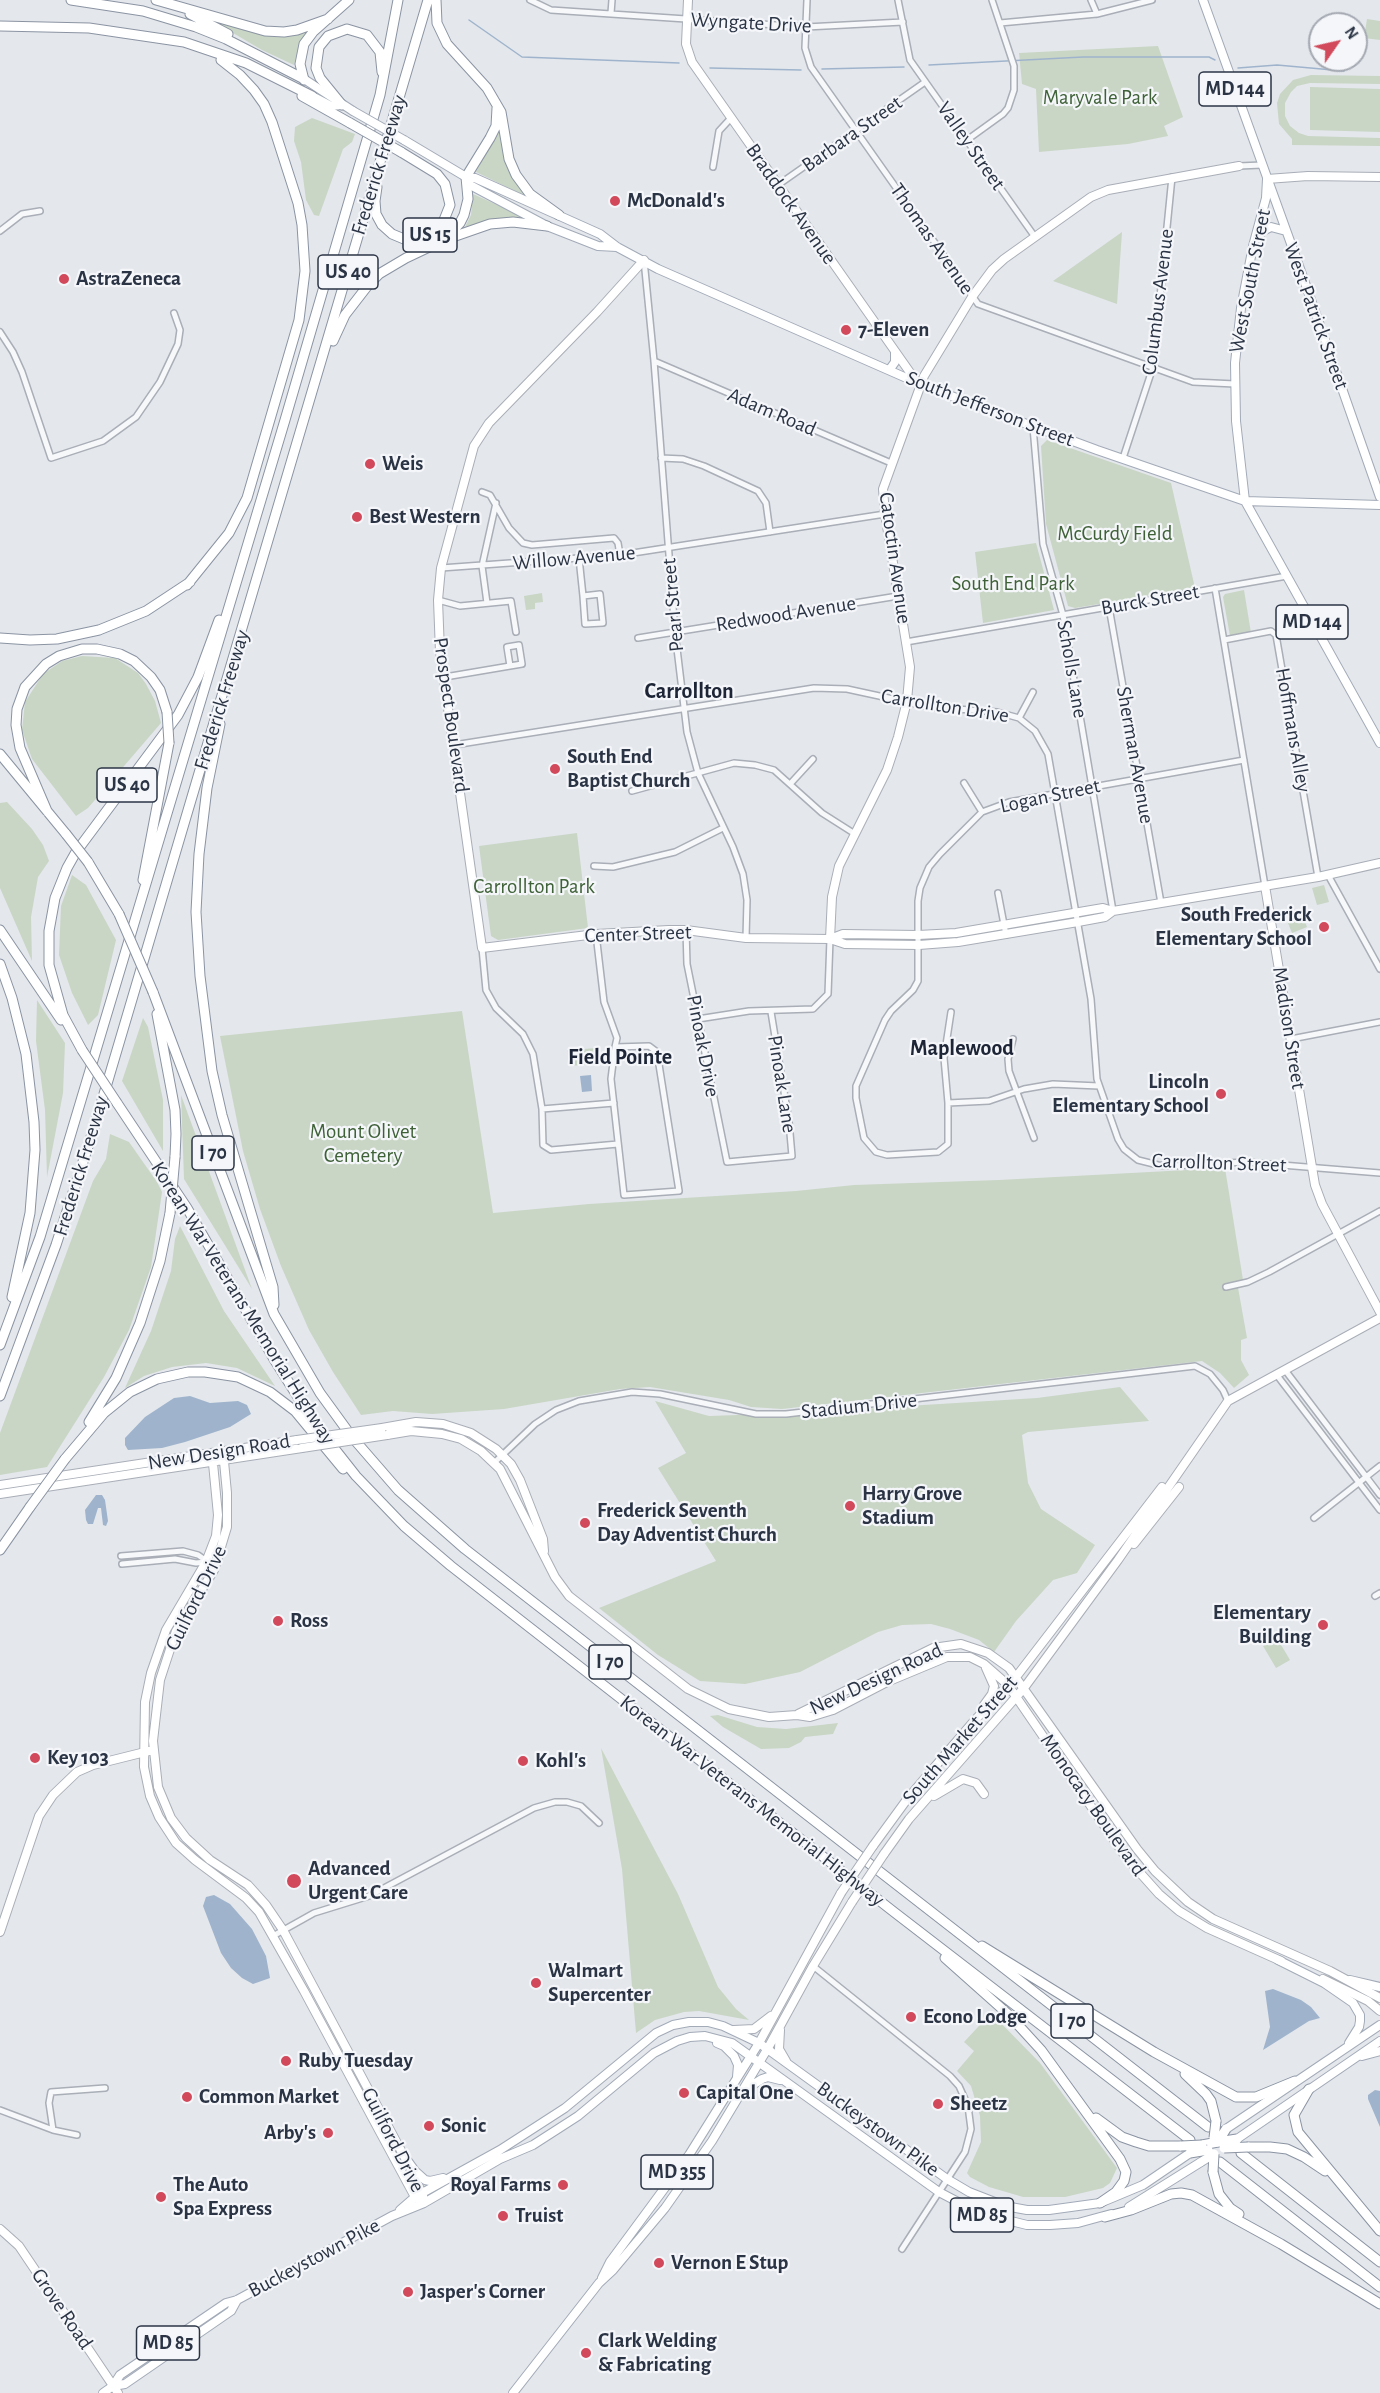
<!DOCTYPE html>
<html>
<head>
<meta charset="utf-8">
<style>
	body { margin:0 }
	#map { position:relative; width:1380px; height:2393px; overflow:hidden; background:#e4e7ec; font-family:"Alegreya Sans",sans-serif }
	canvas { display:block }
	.north { position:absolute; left:1308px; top:12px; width:60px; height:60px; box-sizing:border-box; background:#f4f6f9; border:2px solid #a4a8b1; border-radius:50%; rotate:56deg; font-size:16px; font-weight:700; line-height:24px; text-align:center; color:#2b3445 }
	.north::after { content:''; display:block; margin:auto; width:21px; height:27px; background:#d1495b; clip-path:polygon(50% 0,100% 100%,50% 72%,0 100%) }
</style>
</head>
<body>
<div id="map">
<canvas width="1380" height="2393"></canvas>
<div class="north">N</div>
</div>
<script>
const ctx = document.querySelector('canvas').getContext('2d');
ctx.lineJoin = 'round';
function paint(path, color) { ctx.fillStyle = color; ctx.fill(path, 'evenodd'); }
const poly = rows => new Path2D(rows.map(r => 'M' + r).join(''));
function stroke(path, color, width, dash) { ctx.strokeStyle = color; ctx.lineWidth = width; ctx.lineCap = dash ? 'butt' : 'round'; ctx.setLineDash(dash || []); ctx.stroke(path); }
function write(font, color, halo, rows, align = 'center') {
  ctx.font = font + ' "Alegreya Sans",sans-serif'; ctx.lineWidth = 4.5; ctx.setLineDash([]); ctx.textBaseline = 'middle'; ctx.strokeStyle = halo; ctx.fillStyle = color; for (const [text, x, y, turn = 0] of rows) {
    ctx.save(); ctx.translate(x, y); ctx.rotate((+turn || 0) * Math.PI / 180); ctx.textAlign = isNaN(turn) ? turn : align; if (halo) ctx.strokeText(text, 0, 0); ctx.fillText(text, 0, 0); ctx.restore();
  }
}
paint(poly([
	[199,13,228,24,308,31,299,46,294,65,262,50],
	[1367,19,1380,21,1380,40,1364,38],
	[1158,46,1183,117,1164,126,1168,136,1128,144,1039,152,1036,89,1022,84,1019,53],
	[1311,75,1380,76,1380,84,1310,83,1297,86,1291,92,1285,103,1285,116,1290,126,1299,133,1308,136,1380,138,1380,146,1292,145,1292,139,1279,124,1277,103,1280,94,1293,80],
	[1310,87,1380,89,1380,132,1310,130],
	[312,118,355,134,352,142,343,149,319,216,314,215,306,200,301,162,294,141,295,127],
	[499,127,503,140,529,198,476,172],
	[473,194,526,218,527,219,464,229,471,215],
	[1122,232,1117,304,1053,281],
	[1047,440,1171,483,1195,588,1075,608,1068,606,1046,524,1041,446],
	[1036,543,1054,610,983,623,975,552],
	[1244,590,1251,633,1230,636,1223,597,1225,594],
	[542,593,543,602,535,603,535,609,526,610,524,596],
	[82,656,115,658,138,673,146,684,155,701,161,723,88,808,76,816,32,759,22,730,25,702,43,674,62,661],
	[7,802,32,829,43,845,49,861,38,877,31,917,32,961,0,888,0,803],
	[577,833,588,928,498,940,491,936,479,846],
	[72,875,86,885,116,940,98,1015,88,1025,72,993,59,955,61,906],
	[1324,885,1329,902,1317,905,1312,888],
	[1303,916,1307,927,1292,933,1288,923],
	[37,1000,65,1043,63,1093,47,1177,45,1110,36,1041],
	[462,1011,493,1213,589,1204,796,1191,854,1185,999,1180,1225,1168,1243,1280,1237,1282,1247,1338,1241,1340,1241,1360,1249,1375,1234,1388,1220,1373,1202,1361,782,1409,751,1407,729,1400,650,1387,620,1389,504,1409,432,1414,393,1411,361,1415,333,1372,309,1330,281,1266,260,1209,243,1151,220,1036],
	[143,1018,148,1027,163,1100,163,1151,122,1081],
	[598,1048,600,1064,568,1066,567,1050],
	[181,1095,252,1289,184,1179],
	[110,1134,129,1142,157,1182,162,1192,151,1267,129,1330,104,1377,47,1467,0,1475,0,1433,93,1181,106,1159],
	[180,1226,224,1311,275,1386,237,1368,206,1363,172,1367,144,1376,125,1388,151,1331,171,1271,175,1239],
	[1120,1387,1149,1421,1028,1432,1022,1435,1028,1483,1041,1509,1095,1545,1077,1573,1053,1580,1016,1621,994,1652,979,1640,950,1629,931,1624,902,1625,878,1632,800,1672,745,1684,700,1681,658,1655,599,1608,716,1561,658,1468,686,1453,655,1401,709,1416,794,1413,1037,1398],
	[1277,1638,1290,1660,1276,1668,1263,1646],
	[718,1715,757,1727,786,1729,838,1723,833,1734,805,1737,801,1742,789,1748,761,1749,723,1727,710,1716],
	[601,1748,678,1894,718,1987,736,2009,749,2020,699,2011,684,2012,655,2020,636,2033,622,1869],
	[991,2013,1040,2063,1117,2168,1110,2183,1103,2188,1065,2197,1023,2197,989,2187,970,2177,967,2173,981,2142,980,2116,971,2086,957,2071,974,2051,964,2042]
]), '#c9d6c5');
paint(poly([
	[591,1075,592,1091,582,1092,580,1076],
	[190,1396,210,1403,238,1401,247,1405,251,1414,230,1427,185,1442,162,1448,128,1450,125,1445,125,1438,145,1417,174,1398],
	[96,1495,102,1495,105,1500,108,1521,106,1526,103,1525,101,1508,98,1508,93,1524,88,1524,86,1520,85,1510],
	[214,1895,230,1904,252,1929,266,1956,270,1978,253,1984,242,1978,231,1968,221,1953,203,1906,206,1897],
	[1273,1989,1301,2000,1311,2007,1320,2018,1309,2021,1263,2050,1270,2027,1265,1991],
	[1375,2090,1380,2091,1380,2127,1368,2099,1368,2095]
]), '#9fb4cc');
stroke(poly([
	[469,20,522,57,679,63],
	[929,65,1083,57,1209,57,1215,60],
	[710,68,801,70],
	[1238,68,1277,65,1344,71],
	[822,69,904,67]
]), '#9fb4cc', 1.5);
const street = poly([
	[530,0,551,10,806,27,903,22],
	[807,0,805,48,811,67,978,304,1193,382,1235,384],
	[898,0,910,60,1035,237],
	[1091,0,1097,14],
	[611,13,612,0],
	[1000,23,1097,14,1152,0],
	[967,140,1003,114,1008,108,1014,90,1014,66,992,0],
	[1239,166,1262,165],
	[713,167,719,131,731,118],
	[778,185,925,82],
	[0,231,22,214,40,211],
	[644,260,654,361,675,632,687,732,698,773,733,847,743,874,747,900,746,938],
	[0,332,13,352,22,372,51,458,103,441,136,417,160,382,178,344,180,330,174,313],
	[654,361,891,463],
	[1033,427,1043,544,1063,615,1113,911],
	[661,458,683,459,704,466,758,491,766,503,770,532],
	[1123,458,1153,367,1172,177],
	[482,492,490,495,509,528,523,543,532,545,614,538,618,543,620,555],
	[579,558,583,596,585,624,603,623,600,594,583,596],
	[441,568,620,555,885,514],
	[1215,588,1265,886],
	[438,600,460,606,511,601,516,632],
	[487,603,482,566,496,503],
	[1109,607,1161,903],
	[638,638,898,596],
	[1224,640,1271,631,1276,635,1318,877],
	[906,642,1287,576],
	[445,677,510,666,522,664,519,645,507,647,510,666],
	[1019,718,1033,692],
	[454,745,814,688,847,689,930,707,997,712,1019,718,1035,731,1048,754,1091,999,1097,1079,1118,1139,1124,1149,1138,1160,1158,1165,1173,1166,1245,1162,1380,1173],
	[791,783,813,759],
	[964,783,982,812],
	[632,791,734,763,755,765,774,770,822,813,855,834],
	[594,866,613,867,675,852,723,828],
	[1328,875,1380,969],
	[998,893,1006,935],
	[686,930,687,964,727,1162,792,1156,789,1122,771,1012],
	[596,934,604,1002,617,1038,615,1047,649,1046,657,1052,679,1191,624,1195,611,1079,615,1047],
	[482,948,486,990,496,1008,523,1034,533,1054,542,1109,543,1145,551,1150,618,1144],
	[951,1012,944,1058,948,1103,948,1144,938,1152,887,1155,876,1152,864,1138,856,1098,856,1086,885,1020,891,1011,913,990,918,981,918,901,920,888,929,867,940,854,982,812,1009,802,1244,760],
	[698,1019,749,1011,813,1009,828,994,830,939],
	[1013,1039,1008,1059,1009,1071,1034,1138],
	[1291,1039,1380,1022],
	[948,1103,989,1101,1024,1089,1053,1084,1099,1086],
	[542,1109,614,1103],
	[1226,1287,1248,1282,1269,1272,1380,1211],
	[1285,1370,1380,1495],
	[1276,1374,1380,1510],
	[495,1462,535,1424,556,1410,579,1401,632,1392,660,1394,756,1414,786,1414,1195,1366,1210,1374,1223,1390,1228,1401],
	[1314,1518,1380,1466],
	[121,1556,183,1551,198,1555,215,1567],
	[122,1564,175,1559,196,1563,206,1562],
	[1375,1596,1380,1593],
	[273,1936,314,1913,369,1896,534,1808,555,1802,567,1802,581,1806,599,1823],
	[813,1966,950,2076,959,2086,968,2106,971,2129,965,2152,902,2249],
	[0,2110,53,2130,77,2135],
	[53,2130,49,2103,51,2092,105,2088]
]);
const secondary = poly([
	[688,0,686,44,692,62,916,381],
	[1267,179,1308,176,1380,177],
	[644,260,597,312,489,423,474,446,441,568,438,600,440,652,482,948,596,934,669,930,686,930,746,938,830,939,845,944,919,945,958,942,1078,922,1105,917,1113,911,1318,877,1380,863],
	[1265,886,1315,1185,1322,1204,1380,1312],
	[830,939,832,897,839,866,887,770,898,737,907,701,910,667,885,514,883,489,924,376,972,297,992,270,1004,259,1091,197,1108,190,1239,166],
	[830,939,843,934,918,935,956,933,1103,908,1113,911],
	[382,1428,416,1422,443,1424,471,1433,496,1449,511,1464,520,1480,543,1539,544,1551],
	[387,1435,411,1431,442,1434,461,1439,481,1451,500,1469,555,1577,569,1596,688,1689,729,1709,769,1717,797,1715,810,1717,833,1710,887,1682,947,1657,970,1657,984,1664,1008,1685,1125,1856,1159,1894,1179,1911,1207,1928,1281,1961],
	[223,1451,227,1493,227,1527,214,1570,176,1631,160,1680,153,1741,158,1787,171,1818,186,1838,210,1860,248,1885,266,1905,283,1930,405,2158],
	[212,1453,218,1515,216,1536,206,1562,166,1630,151,1673,145,1702,144,1767,150,1796,159,1817,176,1843,195,1860,246,1898,259,1912,304,1991,415,2197,420,2200],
	[0,1485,297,1440],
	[0,1494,302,1448],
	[1134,1544,1179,1487],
	[984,1705,992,1694,994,1686,986,1668],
	[798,1714,933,1648,961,1644,988,1653,1009,1668,1137,1849,1155,1871,1188,1902,1213,1919,1330,1971,1380,1998],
	[934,1796,963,1779,976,1783,984,1794],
	[873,1846,908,1798,974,1721,1016,1677,1162,1487],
	[884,1854,909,1819,1024,1688,1118,1560,1228,1401,1380,1318],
	[0,1932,39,1816,53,1795,77,1772,93,1765,149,1751],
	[1323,1979,1368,2001,1380,2011],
	[734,2030,754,2029,771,2016],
	[780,2030,779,2049,786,2061],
	[759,2043,841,1893],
	[768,2048,813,1966,852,1902],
	[411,2169,423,2196],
	[0,2229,19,2246,118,2393]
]);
const primary = poly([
	[1203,0,1303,277,1380,497],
	[304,79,353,111],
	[312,96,331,106,342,105],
	[404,140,466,177,475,178,600,234,617,247,658,269,927,387,1097,450,1245,501,1380,505],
	[466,177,470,185,547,226,598,246,617,247],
	[1267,179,1266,198,1253,246,1241,308,1235,363,1236,421,1245,501,1380,743],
	[1256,239,1263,231,1271,227,1286,231],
	[890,369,895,362,895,353],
	[1278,1960,1324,1983,1353,2003,1360,2015,1360,2021,1359,2027,1349,2043],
	[1350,1980,1380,1987],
	[717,2043,724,2046,734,2056,738,2065,737,2077],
	[1362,2056,1380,2051],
	[746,2089,762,2079,768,2077,780,2080],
	[1226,2129,1380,2025],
	[1237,2139,1380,2041],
	[402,2153,415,2171,425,2180,430,2181,443,2178],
	[1129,2207,1201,2162],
	[400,2210,415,2197,500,2150,565,2108,656,2033,673,2025,689,2022,708,2022,723,2026,759,2043,947,2179,969,2192,1005,2206,1027,2210,1049,2210,1100,2203,1143,2185,1190,2153],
	[602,2278,610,2262,689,2155,759,2043],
	[113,2386,120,2375,226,2303,237,2300,392,2216,424,2203,500,2159,533,2145,578,2116,654,2053,677,2041,690,2037,705,2036,732,2043,939,2192,979,2213,1027,2225,1050,2225,1078,2223,1111,2214],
	[103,2393,113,2386,125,2384,231,2311,237,2300],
	[513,2393,599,2283,613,2270,665,2208,712,2141,768,2048]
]);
const highway = poly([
	[71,0,143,11,196,27,226,39,304,79],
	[156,0,265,31,284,32,297,30,328,19],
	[436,0,437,23,447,44,487,88,501,112,509,159,516,175,530,194,559,215],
	[190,14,228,34],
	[0,26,89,28,184,42,246,63,312,96],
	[304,80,300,64,304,44,313,32,349,0],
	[302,96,350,123],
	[342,105,320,78,316,68,319,47,328,36,347,29,367,35,380,52,382,72],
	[377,187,375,201,376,214,382,225,392,234,404,239,417,240,429,236,442,225,450,205,445,184,437,174,401,152],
	[446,238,460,223,464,215,468,199,466,177,490,138,496,126,497,108],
	[333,341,345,315,369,284,379,274,406,258,444,240,490,224,513,222,547,226],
	[187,585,229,533,247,498,299,320,305,271,302,225,298,203,272,122,264,104,254,90,240,75,221,60],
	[0,638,30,640,57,639,99,630,146,611,190,582],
	[220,724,207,788,199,854,196,912,200,976,212,1071,222,1115,273,1287,274,1305],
	[0,754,66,834],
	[47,811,20,748,16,725,17,709,25,687,46,664,59,656,82,649,97,649,120,654,134,661,151,677,160,690,167,712],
	[88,862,119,914],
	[143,880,169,743],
	[0,930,61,1020],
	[0,964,12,998,26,1054,34,1122,35,1150,30,1213,12,1297],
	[153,992,274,1314,320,1393,352,1437,398,1490,465,1549,1208,2127],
	[157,1014,175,1110,176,1134,175,1157],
	[82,1050,63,1015,49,965,49,931,55,898,67,868,76,852,178,715,198,677,219,620],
	[117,1103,187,1208,274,1359,315,1424,356,1476,404,1526,451,1566,894,1912,1190,2140],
	[0,1345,40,1237,285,420,380,95,398,0],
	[0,1396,56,1245,93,1131,428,0],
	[89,1422,116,1378,140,1323,160,1261,170,1213],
	[65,1459,104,1413,130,1392,157,1379,188,1372,205,1372,238,1377,270,1392,295,1411,343,1469],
	[0,1550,30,1507],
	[982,1946,1154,2052,1236,2097,1256,2097,1295,2081],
	[945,1958,1009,2015,1041,2050,1120,2159,1126,2172,1124,2181,1116,2192,1100,2203],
	[1185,2074,1206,2094,1211,2101,1216,2121],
	[1309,2089,1294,2115,1298,2132,1380,2231],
	[1096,2118,1122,2137,1136,2142,1149,2146,1181,2146],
	[1202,2145,1218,2142],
	[1248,2147,1270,2147,1287,2149,1304,2157,1325,2171],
	[1241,2153,1380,2262],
	[1220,2162,1380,2287],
	[1213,2172,1219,2194,1230,2208,1239,2214],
	[1105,2217,1131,2210,1171,2194,1181,2193,1192,2195,1281,2244,1380,2304]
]);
stroke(street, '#a9aeb7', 8);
stroke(secondary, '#a9aeb7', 10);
stroke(primary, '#a3abb8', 10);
stroke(highway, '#8b94a3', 11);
stroke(street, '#f7f8fa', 5);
stroke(secondary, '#fff', 8);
stroke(primary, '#fff', 8);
stroke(highway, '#fff', 9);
const secondaryBridge = poly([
	[297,1440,382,1428],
	[302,1448,387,1435],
	[841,1893,873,1846],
	[852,1902,884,1854]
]);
const primaryBridge = poly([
	[353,111,404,140],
	[1201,2162,1214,2154]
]);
const highwayBridge = poly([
	[350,123,401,152],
	[167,712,169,743],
	[66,834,88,862],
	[119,914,153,992],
	[82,1050,117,1103],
	[170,1213,175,1157],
	[30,1507,65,1459],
	[1214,2138,1216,2121],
	[1218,2142,1237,2139],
	[1218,2142,1226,2129],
	[1181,2146,1202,2145],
	[1224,2148,1248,2147],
	[1190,2153,1208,2150],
	[1213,2172,1214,2154]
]);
stroke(secondaryBridge, '#a9aeb7', 10, []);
stroke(primaryBridge, '#a3abb8', 10, []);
stroke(highwayBridge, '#8b94a3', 11, []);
stroke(secondaryBridge, '#fff', 8);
stroke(primaryBridge, '#fff', 8);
stroke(highwayBridge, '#fff', 9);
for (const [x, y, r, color] of [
	[615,201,6,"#d1495b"],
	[64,279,6,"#d1495b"],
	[846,330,6,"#d1495b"],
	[370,464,6,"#d1495b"],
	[357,517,6,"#d1495b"],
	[555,769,6,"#d1495b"],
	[1324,927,6,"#d1495b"],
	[1221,1094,6,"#d1495b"],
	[850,1506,6,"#d1495b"],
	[585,1523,6,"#d1495b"],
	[278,1621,6,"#d1495b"],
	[1323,1625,6,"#d1495b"],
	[35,1758,6,"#d1495b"],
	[523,1761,6,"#d1495b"],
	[294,1881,8,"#d1495b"],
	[536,1983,6,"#d1495b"],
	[911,2017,6,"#d1495b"],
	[286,2061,6,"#d1495b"],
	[684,2093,6,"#d1495b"],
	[187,2097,6,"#d1495b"],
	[938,2104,6,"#d1495b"],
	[429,2126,6,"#d1495b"],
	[328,2133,6,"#d1495b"],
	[563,2185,6,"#d1495b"],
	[161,2197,6,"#d1495b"],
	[503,2216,6,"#d1495b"],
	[659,2263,6,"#d1495b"],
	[408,2292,6,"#d1495b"],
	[586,2353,6,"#d1495b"]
]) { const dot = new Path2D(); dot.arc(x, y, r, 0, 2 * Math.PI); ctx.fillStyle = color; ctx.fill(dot); stroke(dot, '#f4f6f9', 2); }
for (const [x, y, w] of [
	[1235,89,72],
	[430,235,54],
	[348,272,60],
	[1312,622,72],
	[127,785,60],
	[213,1153,42],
	[610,1662,42],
	[1072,2021,42],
	[677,2172,72],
	[982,2215,63],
	[168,2343,63]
]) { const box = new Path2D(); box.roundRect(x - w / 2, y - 17, w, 34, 4.5); ctx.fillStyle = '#f4f6f9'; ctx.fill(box); stroke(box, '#2b3445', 1.5); }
write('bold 20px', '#2b3445', null, [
	["MD 144",1235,89],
	["US 15",430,235],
	["US 40",348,272],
	["MD 144",1312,622],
	["US 40",127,785],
	["I 70",213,1153],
	["I 70",610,1662],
	["I 70",1072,2021],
	["MD 355",677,2172],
	["MD 85",982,2215],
	["MD 85",168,2343]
]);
write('21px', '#2b3445', '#f4f6f9', [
	["Wyngate Drive",751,23,3],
	["Barbara Street",852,134,-35],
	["Valley Street",971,146,55],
	["Frederick Freeway",379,165,-73],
	["Braddock Avenue",791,204,55],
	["Thomas Avenue",932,239,55],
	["West South Street",1250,281,-79],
	["Columbus Avenue",1158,302,-83],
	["West Patrick Street",1316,316,70],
	["South Jefferson Street",990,409,21],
	["Adam Road",772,412,23],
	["Willow Avenue",574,558,-5],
	["Catoctin Avenue",895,558,82],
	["Burck Street",1150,600,-10],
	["Pearl Street",673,605,-95],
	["Redwood Avenue",786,614,-9],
	["Scholls Lane",1072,669,80],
	["Frederick Freeway",222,700,-73],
	["Carrollton Drive",945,706,9],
	["Prospect Boulevard",451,715,82],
	["Hoffmans Alley",1293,730,80],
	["Sherman Avenue",1135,755,80],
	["Logan Street",1050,796,-12],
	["Center Street",638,934,-2],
	["Madison Street",1289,1028,81],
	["Pinoak Drive",703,1046,79],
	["Pinoak Lane",782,1084,81],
	["Carrollton Street",1219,1163,2],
	["Frederick Freeway",81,1166,-73],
	["Korean War Veterans Memorial Highway",243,1303,58],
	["Stadium Drive",859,1406,-6],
	["New Design Road",219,1452,-9],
	["Guilford Drive",196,1598,-64],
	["New Design Road",876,1679,-25],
	["South Market Street",960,1740,-49],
	["Korean War Veterans Memorial Highway",752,1801,38],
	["Monocacy Boulevard",1093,1805,55],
	["Buckeystown Pike",878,2129,36],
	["Guilford Drive",393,2140,63],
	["Buckeystown Pike",314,2258,-28],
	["Grove Road",62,2309,56]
]);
write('21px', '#3f6138', '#f4f6f9', [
	["Maryvale Park",1100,98],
	["McCurdy Field",1115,534],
	["South End Park",1013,584],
	["Carrollton Park",534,887],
	["Mount Olivet",363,1132],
	["Cemetery",363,1156]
]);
write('bold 21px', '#2b3445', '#f4f6f9', [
	["McDonald's",627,201],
	["AstraZeneca",76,279],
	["7-Eleven",858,330],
	["Weis",382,464],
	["Best Western",369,517],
	["South End",567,757],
	["Baptist Church",567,781],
	["South Frederick",1312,915,"right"],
	["Elementary School",1312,939,"right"],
	["Lincoln",1209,1082,"right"],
	["Elementary School",1209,1106,"right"],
	["Harry Grove",862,1494],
	["Stadium",862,1518],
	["Frederick Seventh",597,1511],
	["Day Adventist Church",597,1535],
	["Elementary",1311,1613,"right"],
	["Building",1311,1637,"right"],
	["Ross",290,1621],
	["Key 103",47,1758],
	["Kohl's",535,1761],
	["Advanced",308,1869],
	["Urgent Care",308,1893],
	["Walmart",548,1971],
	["Supercenter",548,1995],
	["Econo Lodge",923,2017],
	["Ruby Tuesday",298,2061],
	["Capital One",696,2093],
	["Common Market",199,2097],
	["Sheetz",950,2104],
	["Sonic",441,2126],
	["Arby's",316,2133,"right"],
	["The Auto",173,2185],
	["Spa Express",173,2209],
	["Royal Farms",551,2185,"right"],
	["Truist",515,2216],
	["Vernon E Stup",671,2263],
	["Jasper's Corner",420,2292],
	["Clark Welding",598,2341],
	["& Fabricating",598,2365]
], 'left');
write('bold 22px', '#1d2536', '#f4f6f9', [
	["Carrollton",689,691],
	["Maplewood",962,1048],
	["Field Pointe",620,1057]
]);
</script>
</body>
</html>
